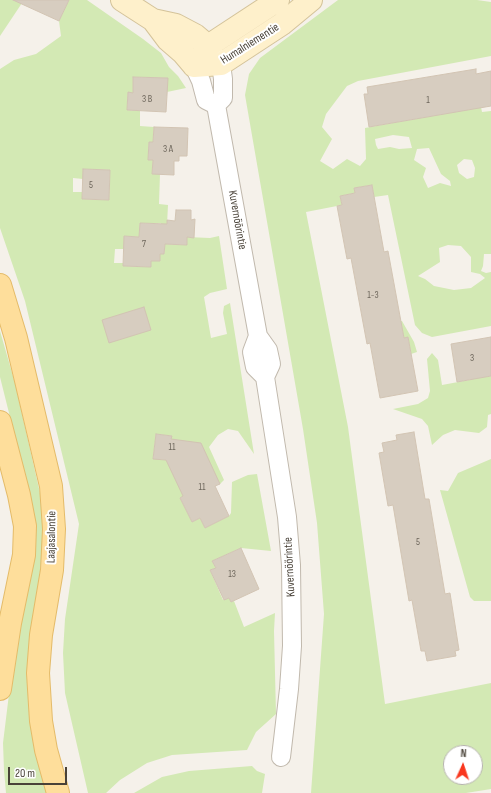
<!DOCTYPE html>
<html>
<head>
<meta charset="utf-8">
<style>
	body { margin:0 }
	#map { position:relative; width:491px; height:793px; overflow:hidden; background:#f5f1ea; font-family:"Sofia Sans Condensed",sans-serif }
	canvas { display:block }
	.north { position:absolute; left:443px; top:745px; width:40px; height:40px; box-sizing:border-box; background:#fff; border:1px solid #b6b3af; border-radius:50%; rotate:3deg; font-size:11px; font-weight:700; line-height:16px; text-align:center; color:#494238 }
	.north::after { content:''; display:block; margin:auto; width:14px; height:18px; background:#f9371e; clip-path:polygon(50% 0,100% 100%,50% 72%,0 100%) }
	.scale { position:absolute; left:8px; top:767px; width:59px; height:18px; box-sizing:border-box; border:2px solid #494238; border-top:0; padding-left:5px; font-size:12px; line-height:14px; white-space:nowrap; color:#494238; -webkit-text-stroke:3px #fff; paint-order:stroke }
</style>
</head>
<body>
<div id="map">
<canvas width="491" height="793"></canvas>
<div class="north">N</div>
<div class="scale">20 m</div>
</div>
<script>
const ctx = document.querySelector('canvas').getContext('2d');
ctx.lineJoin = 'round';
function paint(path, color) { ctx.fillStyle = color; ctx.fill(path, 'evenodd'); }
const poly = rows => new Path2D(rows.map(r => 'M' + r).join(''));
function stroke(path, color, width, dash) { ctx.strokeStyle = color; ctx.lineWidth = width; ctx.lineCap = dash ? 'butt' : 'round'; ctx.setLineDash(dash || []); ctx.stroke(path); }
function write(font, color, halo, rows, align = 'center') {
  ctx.font = font + ' "Sofia Sans Condensed",sans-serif'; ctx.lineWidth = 4; ctx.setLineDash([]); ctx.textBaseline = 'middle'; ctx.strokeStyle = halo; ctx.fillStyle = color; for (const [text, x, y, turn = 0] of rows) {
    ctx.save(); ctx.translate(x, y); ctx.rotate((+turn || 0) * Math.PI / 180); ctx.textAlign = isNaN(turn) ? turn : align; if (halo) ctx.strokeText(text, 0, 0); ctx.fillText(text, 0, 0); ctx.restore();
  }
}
paint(poly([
	[0,0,38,0,24,0,0,36],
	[69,0,87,0,143,39,161,53,169,67,178,76,186,88,167,92,167,78,133,77,133,93,128,93,127,110,140,111,140,126,154,127,153,142,149,143,148,160,153,160,152,174,160,174,159,204,168,205,166,244,186,245,187,237,210,238,219,236,227,289,210,293,204,297,211,338,227,334,223,313,224,306,230,303,254,454,238,431,228,429,218,435,209,447,224,480,220,484,171,439,171,436,156,434,153,458,179,462,193,492,180,498,192,522,200,518,205,528,229,516,231,513,232,482,248,475,257,474,271,551,241,548,212,561,216,568,210,570,223,600,229,598,231,602,234,601,244,627,275,613,274,631,276,714,256,732,247,750,172,755,147,763,120,780,106,793,88,793,65,693,63,653,65,619,79,524,25,301,0,228,0,69,14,60,36,54,61,36,59,21],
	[84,169,110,170,109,200,82,199,82,192,73,192,73,178,83,179],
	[140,223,161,223,161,239,165,239,164,254,160,254,160,261,151,261,151,267,123,266,123,263,114,263,115,249,124,249,124,236,139,237],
	[338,0,477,0,491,2,491,56,358,81,347,86,326,114,322,127,332,139,320,161,333,169,347,159,360,166,366,159,365,128,481,107,482,112,491,111,491,254,484,254,483,266,481,271,486,273,491,272,491,326,432,337,422,333,415,325,388,195,374,197,372,185,354,188,355,193,340,196,342,205,306,212,348,427,385,704,491,683,491,789,466,793,311,793,324,614,317,523,303,429,245,95,249,74,260,58],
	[393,135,409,137,412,148,399,149,390,147,378,149,376,145,375,139],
	[429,148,441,174,450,181,451,186,440,183,428,188,423,177,426,168,414,160,417,149],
	[464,159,472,160,475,168,474,177,467,179,459,173,457,165],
	[448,245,461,246,471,257,471,272,480,274,485,278,471,288,454,290,434,286,425,279,418,276,440,262,439,248],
	[451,753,475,753,475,777,451,777],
	[400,321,402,321,414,342,417,352,411,354,408,337,404,338],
	[0,331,15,383,40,493,44,541,29,657,29,699,38,764,48,793,6,793,4,770,3,743,9,694,23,469,0,377],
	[432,353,438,360,442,385,469,380,486,373,487,377,491,376,491,414,488,415,487,427,479,433,455,430,443,435,432,445,428,426,422,419,393,409,418,404,428,398,430,391,427,359],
	[491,459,491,601,474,601,470,597,440,490,448,491,458,473],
	[252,766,257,771,265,774,262,793,134,793,162,777,189,771]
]), '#d3e9b4');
const building = poly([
	[13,0,69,0,59,21,13,0],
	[476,69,476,74,491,71,491,106,369,127,364,94,368,94,367,87,476,69],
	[133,77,168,78,166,112,127,110,128,92,133,93,133,77],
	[154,127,188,128,187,156,179,156,179,161,174,161,174,175,152,174,153,160,148,160,149,142,153,142,154,127],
	[83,169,110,170,109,200,82,199,83,169],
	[372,185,384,252,388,251,404,338,408,337,418,391,380,398,370,343,367,344,351,258,347,259,337,206,342,205,340,196,355,193,354,188,372,185],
	[176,210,191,210,191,220,195,219,194,238,187,237,187,245,165,244,164,254,160,254,160,261,151,261,151,267,123,266,124,236,139,237,140,223,167,224,167,220,175,221,176,210],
	[144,307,151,330,109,343,102,320,144,307],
	[491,337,491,376,457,382,451,344,491,337],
	[414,432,425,499,429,499,445,594,450,593,459,650,455,651,456,656,427,661,425,651,421,651,412,600,409,601,393,505,388,506,379,453,384,452,382,443,397,440,396,435,414,432],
	[156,434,172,436,171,439,201,443,220,484,215,486,229,516,205,528,200,518,192,522,180,498,183,496,166,460,153,459,156,434],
	[241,548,259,589,231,602,229,598,224,600,210,570,216,568,212,561,241,548]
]);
paint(building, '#d7cdc0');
stroke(building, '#d2c4b3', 1);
const street = poly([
	[213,53,221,64,223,79,223,98,216,105],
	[194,66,201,81,206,100,216,105],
	[216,105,258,336,268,350,271,364,265,377],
	[258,336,252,352,255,367,265,377,287,517,291,565,292,646,289,689,281,757]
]);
const secondary = poly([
	[122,0,153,20,168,40,183,53,194,66],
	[153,20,176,25,195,35,208,46],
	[194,66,221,64,282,24,311,0],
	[194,66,208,46,278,0]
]);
const primary = poly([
	[0,285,16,338,51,486,54,529,52,570,41,635,38,673,41,721,46,750,58,793],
	[0,422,19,495,25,526,24,555,10,623,0,689]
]);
stroke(street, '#c1b9ad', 20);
stroke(secondary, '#d4c39a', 24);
stroke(primary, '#e4bb69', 24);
stroke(street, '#fff', 18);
stroke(secondary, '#fef0cb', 22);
stroke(primary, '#fede9b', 22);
write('10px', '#6c655a', null, [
	["3 B",147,99],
	["1",428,100],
	["3 A",168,149],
	["5",91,185],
	["7",144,244],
	["1-3",373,295],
	["3",472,358],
	["11",172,447],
	["11",202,487],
	["5",418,542],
	["13",232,574]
]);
write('12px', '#494238', '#fff', [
	["Humalniementie",250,44,-32],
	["Kuvernöörintie",237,220,80],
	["Laajasalontie",52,537,-89],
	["Kuvernöörintie",290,567,-93]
]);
</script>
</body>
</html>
